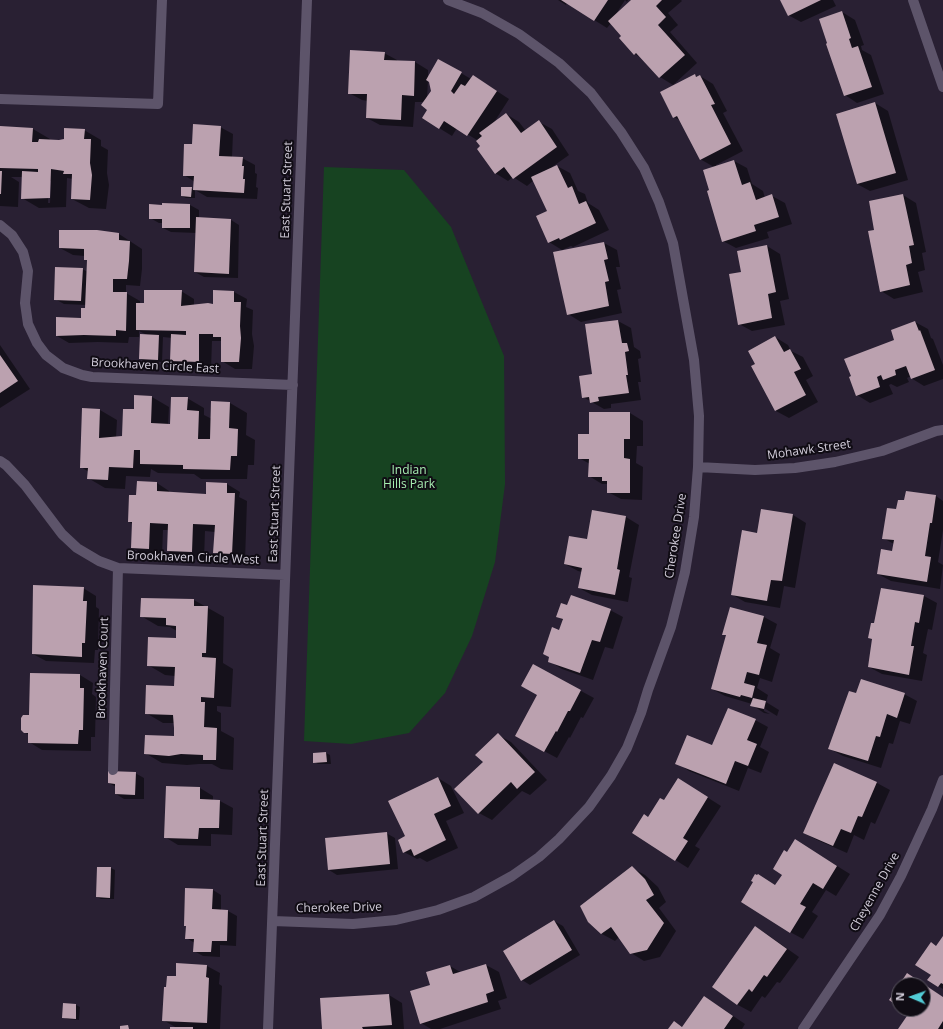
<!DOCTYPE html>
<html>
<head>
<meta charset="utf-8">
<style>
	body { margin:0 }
	#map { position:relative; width:943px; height:1029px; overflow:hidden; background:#292033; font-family:"Open Sans",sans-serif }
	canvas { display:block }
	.north { position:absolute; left:891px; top:977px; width:40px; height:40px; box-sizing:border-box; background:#100c14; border:1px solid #5e5a64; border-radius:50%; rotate:272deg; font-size:11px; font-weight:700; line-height:16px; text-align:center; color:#d4cfdc }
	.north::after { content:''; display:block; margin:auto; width:14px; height:18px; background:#52ccd6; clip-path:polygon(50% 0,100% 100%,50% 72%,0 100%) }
</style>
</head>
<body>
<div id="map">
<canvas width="943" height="1029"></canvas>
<div class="north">N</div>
</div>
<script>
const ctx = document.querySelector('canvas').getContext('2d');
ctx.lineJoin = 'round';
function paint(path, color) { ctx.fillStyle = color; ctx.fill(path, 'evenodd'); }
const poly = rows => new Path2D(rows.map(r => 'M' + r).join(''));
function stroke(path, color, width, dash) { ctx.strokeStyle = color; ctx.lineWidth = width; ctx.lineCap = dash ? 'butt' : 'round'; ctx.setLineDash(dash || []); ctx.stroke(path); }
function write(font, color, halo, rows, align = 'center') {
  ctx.font = font + ' "Open Sans",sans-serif'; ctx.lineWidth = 4; ctx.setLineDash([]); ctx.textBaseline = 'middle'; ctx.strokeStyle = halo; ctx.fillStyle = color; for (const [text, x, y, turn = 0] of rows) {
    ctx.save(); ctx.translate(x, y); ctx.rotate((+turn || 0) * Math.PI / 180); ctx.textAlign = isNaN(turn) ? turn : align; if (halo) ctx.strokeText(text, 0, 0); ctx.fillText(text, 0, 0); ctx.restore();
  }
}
paint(poly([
	[324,167,404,170,451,227,504,356,505,484,495,562,472,636,445,693,409,733,351,744,304,741]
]), '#174321');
paint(poly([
	[558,0,628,0,627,2,625,0,616,14,633,0,681,0,682,1,668,13,678,25,670,32,697,63,673,85,660,77,643,59,635,54,623,36,611,23,607,28,567,3,566,5],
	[781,0,833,0,836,6,801,22,788,15],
	[842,12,855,20,864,45,861,46,862,50,871,55,884,94,857,103,845,95],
	[384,53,397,60,397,62,415,62,428,70,428,79,439,60,471,79,486,84,509,99,493,124,506,114,519,122,526,131,539,122,552,129,569,155,552,167,552,168,557,166,570,173,578,191,585,194,588,203,599,210,609,230,573,247,571,246,562,250,549,242,548,212,534,180,527,186,513,177,508,181,495,173,477,140,457,128,452,136,439,128,424,102,415,102,413,127,380,125,367,118,368,101,362,100,349,93],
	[428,80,430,81,432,91,427,99],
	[695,76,698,77,700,76,713,84,727,111,723,113,743,151,716,165,716,166,734,161,747,168,752,184,763,191,765,198,772,196,785,203,792,224,767,232,769,238,736,248,723,241,710,190,714,167,700,159,681,121,674,117],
	[875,103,888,111,908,180,870,191,857,184],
	[0,127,33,129,50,139,49,141,64,140,84,130,101,140,101,146,108,150,107,173,109,185,106,209,89,208,72,199,73,179,67,178,66,207,39,208,22,198,22,177,11,177,19,182,18,207,0,206],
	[49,181,51,181,50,203,48,203],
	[220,127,233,134,232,157,242,158,255,165,255,173,257,174,256,187,258,188,257,199,207,197,195,190,195,198,186,198,182,196,191,188,194,190,195,182,184,175,193,145],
	[903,195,916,203,926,252,922,253,925,270,918,272,923,292,894,299,881,291,876,231],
	[163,204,190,205,199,210,199,219,231,220,239,225,238,278,204,277,195,272,197,233,171,232,163,228,163,223,159,223,150,218],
	[119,234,142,249,142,269,140,286,126,285,126,293,140,301,140,304,145,304,181,291,194,299,194,306,214,305,234,292,247,299,246,307,253,310,252,334,254,346,252,369,235,369,222,361,221,341,212,341,211,369,184,368,171,361,172,338,163,337,162,362,144,361,140,359,147,335,139,331,139,337,129,337,128,343,98,342,69,343,57,336,82,319,86,309,87,305,64,304,55,299,82,269,88,272,88,261,85,259,85,256,73,255,60,248],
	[604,243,617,250,620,267,616,267,621,289,617,290,622,313,581,322,568,314],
	[767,246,780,254,789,299,780,301,785,325,752,331,739,324,742,273],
	[618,321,631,328,634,347,640,351,641,358,638,359,641,382,638,382,641,400,611,404,611,408,604,409,583,397,593,375,586,325],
	[915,322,928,329,931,338,933,339,943,365,943,379,924,386,911,378,911,376,907,378,909,382,897,387,891,384,889,385,893,394,870,403,857,395,896,341],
	[775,337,788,345,791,351,803,357,813,376,806,380,818,402,789,418,776,411,752,367,756,364],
	[0,345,30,389,0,408],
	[152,397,169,407,168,425,171,425,187,398,204,408,204,415,212,419,230,403,247,413,246,435,255,440,254,465,248,465,247,479,201,479,194,474,158,473,151,469,150,477,126,476,125,489,105,488,88,478,89,472,81,467,83,409,100,410,117,420,116,438,123,437,135,410],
	[590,413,630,413,643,421,643,446,637,446,636,463,643,467,642,500,621,499,608,492,608,484,602,484,589,476,590,464,579,458,590,436],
	[157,483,169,491,169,493,207,495,227,484,240,492,239,497,247,501,245,561,227,560,214,552,215,532,205,531,204,559,181,558,168,551,169,530,163,530,162,556,145,555,132,548,133,524,129,522,137,496],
	[936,496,943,501,943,530,938,562,943,565,940,589,891,581,878,574,893,552,894,544,883,538,897,510],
	[762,510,793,515,806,523,795,588,784,586,780,608,745,602,733,595,758,534],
	[626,517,639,525,629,577,632,578,628,602,592,595,579,588,582,572,578,571,565,564,588,540],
	[83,588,96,596,96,607,99,609,98,650,95,650,94,663,46,661,33,654],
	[924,596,937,603,932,630,928,629,923,653,927,655,922,681,882,674,869,667,873,640,869,638,875,624],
	[194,600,224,617,223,663,233,669,231,707,217,706,217,711,221,713,221,731,234,738,233,770,221,769,212,764,199,764,187,765,162,763,145,753,175,737,175,723,163,723,146,713,175,687,175,676,165,675,148,665,177,639,177,631,170,627,158,626,141,616],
	[610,610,623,617,613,649,605,647,593,680,562,669,549,661,563,620,557,616],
	[764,617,777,624,770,648,780,654,772,682,760,678,757,688,768,695,766,702,779,710,777,716,764,708,764,711,770,714,764,713,752,705,752,704,725,696,712,689,727,636,724,634],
	[533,665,594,698,583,718,581,717,570,738,569,737,557,758,529,743,539,695],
	[80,675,93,683,92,694,96,697,95,737,91,737,91,751,42,750,29,742,29,735,24,732,30,716],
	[857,694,904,694,917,701,910,724,900,721,893,744,889,743,881,768,843,756,830,749],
	[755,720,768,727,760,747,769,752,761,773,748,768,739,791,689,771,677,763,712,747],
	[498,735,511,742,547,780,530,795,522,791,492,820,479,813],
	[326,753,330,755,331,764,318,764,314,762],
	[835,764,877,783,890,790,875,824,871,822,864,840,854,835,847,853,817,840,804,833],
	[135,773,144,778,144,799,124,799,116,794,116,787,109,783],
	[438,778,451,786,464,813,446,821,458,848,427,862,420,858,417,859,404,852,407,837],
	[167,787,200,788,213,796,213,801,220,801,233,808,232,835,211,834,211,846,178,845,165,837],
	[691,787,721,806,695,846,700,849,688,868,633,833,664,801],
	[386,833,395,838,398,869,337,875,329,870],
	[808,848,850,874,836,896,826,890,812,912,818,916,803,939,790,932,776,886,783,874],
	[111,868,115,870,114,899,101,899,97,897],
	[632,868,645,875,658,887,666,902,659,908,676,931,660,957,644,961,631,953,619,937,615,941,602,934],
	[213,890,221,895,221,911,228,911,237,916,236,946,220,945,220,957,203,956,194,951,195,943,186,938,187,926],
	[554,921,563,926,580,955,530,985,522,980],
	[756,927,768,935,799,957,780,983,777,982,765,998,762,996,751,1012,738,1005,713,987],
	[943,937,943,989,938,986,932,975,937,946],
	[177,964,207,966,220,973,219,984,222,986,220,1029,171,1029,177,1028,163,1020,177,977],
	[486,965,499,972,507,998,498,1001,501,1009,440,1029,431,1029,421,1023,431,986,450,966,462,973],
	[907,974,943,997,943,1029,899,1029,910,1013,904,1009,923,1009,923,985,900,985],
	[389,995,402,1003,404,1029,323,1029,321,999],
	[704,997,717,1005,745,1024,742,1029,670,1029,674,1022,683,1027],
	[64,1004,76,1005,80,1007,79,1020,67,1019,63,1017]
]), '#0007');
paint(poly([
	[561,0,608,0,594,21],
	[631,0,662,0,656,6,666,17,658,25,685,55,659,78,636,53,634,55,619,38,621,36,608,21],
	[780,0,821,0,788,16],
	[842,11,851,38,849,39,852,48,858,46,872,87,844,96,826,44,827,43,819,19],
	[350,50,385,52,384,60,415,61,414,96,402,95,401,120,366,118,367,94,348,94],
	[438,59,462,72,451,91,454,94,461,84,465,86,473,75,497,91,467,136,444,121,439,129,422,118,427,110,421,105,431,91,429,82,426,80],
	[695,74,696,77,700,75,715,104,711,105,731,144,700,160,677,116,673,118,660,92],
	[875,102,896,173,857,184,836,114],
	[506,113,521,133,539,120,557,147,513,179,504,167,495,174,477,149,480,146,476,141,482,136,479,133],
	[193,124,221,126,219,156,243,157,242,166,244,166,243,179,245,179,244,193,193,190,194,176,183,176,184,144,192,144],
	[0,126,33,128,32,142,38,142,39,139,59,140,64,139,64,128,85,129,84,139,91,139,90,163,92,175,90,200,71,199,72,174,63,174,64,171,51,169,50,198,21,199,22,171,38,172,38,169,0,168],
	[734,160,742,185,750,182,756,200,772,194,779,217,754,225,756,231,722,242,707,191,709,190,703,170],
	[557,165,568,188,572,186,579,204,586,201,596,223,560,240,559,238,548,243,536,216,547,211,531,177],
	[0,171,2,171,1,194,0,194],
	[181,187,192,187,191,197,181,196],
	[903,194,914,245,909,246,912,263,906,265,910,285,880,292,868,231,874,230,869,201],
	[162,203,190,204,190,228,162,228,162,219,149,219,149,204,162,205],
	[196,217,231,219,229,274,194,272],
	[59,230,97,230,119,233,119,240,130,241,129,261,127,279,113,279,113,292,127,292,126,331,116,330,116,336,84,335,56,336,56,317,81,318,81,308,85,308,87,260,84,260,84,249,59,248],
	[604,242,608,259,604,260,609,281,605,282,609,306,567,315,553,252],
	[767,245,776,292,768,294,772,318,738,325,729,274,741,272,737,251],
	[55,267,83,268,81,301,54,300],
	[144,290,182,290,181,306,208,303,213,304,213,290,234,291,234,302,241,302,240,326,241,338,239,362,221,362,221,337,213,337,213,334,199,334,199,362,170,361,171,334,186,335,186,331,136,330,136,303,144,303],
	[618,320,622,343,627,343,629,351,625,352,628,375,626,375,629,393,598,397,599,401,590,403,589,397,582,398,579,376,592,374,585,324],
	[915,321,919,331,920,330,935,370,911,379,906,366,895,370,896,375,883,380,881,375,877,377,880,387,856,396,849,377,851,376,844,359,894,340,891,330],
	[140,334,159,335,158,360,139,359],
	[775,336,784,352,790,349,801,369,794,372,806,395,775,411,751,366,755,364,748,351],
	[0,355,18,381,0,393],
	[134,395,152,396,151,423,170,424,171,397,188,397,187,410,199,411,198,439,210,439,211,401,230,402,229,428,238,429,237,456,231,456,230,470,183,469,183,465,140,464,140,450,134,450,133,468,109,467,108,480,87,479,88,468,80,468,82,408,100,409,99,438,122,436,123,409,134,409],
	[589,412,630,412,630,439,624,439,624,458,630,459,630,493,607,493,607,481,602,481,602,477,588,477,589,459,578,459,578,434,589,434],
	[137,481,157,482,157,491,206,494,206,482,227,483,227,493,235,493,232,554,213,553,215,525,193,524,192,552,167,551,168,524,150,523,149,549,131,548,132,522,128,522,129,495,136,495],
	[906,491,936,495,932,523,930,523,925,556,931,557,927,582,877,574,881,549,892,551,894,540,882,539,887,508,896,509,898,500,904,500],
	[761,509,793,514,782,581,771,580,767,601,731,595,742,530,757,533],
	[592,510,626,516,617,569,620,570,615,595,578,588,582,568,564,564,569,536,587,539],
	[33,585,84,587,83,601,87,601,85,643,82,643,82,657,32,654],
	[881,588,924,595,919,623,915,622,911,646,914,646,909,675,868,667,872,639,868,638,871,623,874,623],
	[571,595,611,609,600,642,592,640,580,673,548,662,549,657,543,654,552,627,559,630,563,619,556,617,561,603,567,605],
	[141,598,194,599,194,606,208,606,206,653,202,653,202,657,216,658,214,698,201,697,201,702,205,702,204,727,217,728,216,760,203,760,203,755,181,754,169,756,144,754,145,735,174,736,174,728,173,715,145,714,146,685,174,686,175,667,147,666,148,637,176,638,176,626,166,625,166,618,140,617],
	[730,607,764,616,757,643,767,645,759,675,747,672,744,683,755,686,752,698,741,695,740,697,711,689,726,635,722,635],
	[533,664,581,690,570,711,568,711,557,732,556,731,544,752,515,736,537,695,521,686],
	[30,673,80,674,80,688,84,688,83,730,79,730,78,744,28,743,28,733,24,733,21,730,21,718,23,715,29,715],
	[861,679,905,693,897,718,887,714,880,737,876,736,868,761,828,749,849,691,856,693],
	[753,698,766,701,764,709,750,706],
	[728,708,756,719,747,740,757,744,748,766,735,761,726,784,675,764,687,735,712,745],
	[498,733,535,772,517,789,511,782,478,814,454,789,483,762,475,755],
	[326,752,327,762,313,763,313,753],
	[834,763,877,782,862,817,858,816,851,833,841,829,833,846,803,833],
	[108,771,136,772,135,795,115,794,115,784,108,783],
	[438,777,451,806,434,814,446,840,414,856,411,849,403,853,398,840,405,836,388,801],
	[678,778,708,797,683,838,688,841,675,861,632,833,644,814,648,817,660,798,664,800],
	[166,786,200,787,200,799,220,800,219,828,199,828,198,839,164,838],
	[387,832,390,864,328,870,325,838],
	[795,839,837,866,823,889,813,883,800,904,806,907,790,933,741,902,753,882,751,881,755,874,757,875,758,874,775,885,782,875,773,869,784,850,787,852],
	[632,866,645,879,654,895,646,900,664,923,647,950,630,954,611,927,601,934,588,922,580,906],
	[97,867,111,867,110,898,96,897],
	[185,888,213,889,212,909,228,910,227,941,212,941,211,952,193,952,194,939,185,939,186,926,184,926],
	[554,920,572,950,521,981,503,951],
	[755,926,787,949,767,977,764,975,752,992,749,989,737,1005,712,987],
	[943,936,943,984,941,983,938,987,927,980,931,975,915,965,931,942,936,946],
	[176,963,207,965,206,977,209,978,207,1023,162,1021,164,987,166,987,167,976,176,976],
	[486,964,494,991,486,994,488,1002,420,1024,410,991,430,985,426,972,450,965,453,974],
	[907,973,943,997,943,1021,938,1029,898,1029,909,1013,902,1009,923,1009,923,985,899,985],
	[899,985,899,1007,889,1000],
	[389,994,392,1025,362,1027,363,1029,322,1029,320,998],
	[704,996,733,1016,724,1029,668,1029,674,1021,682,1027],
	[63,1003,76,1004,76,1019,62,1018],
	[128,1025,129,1029,120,1029,120,1026],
	[170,1027,193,1027,193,1029,170,1029]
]), '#bba1af');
stroke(poly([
	[913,0,943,87],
	[0,99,158,104,162,0],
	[0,225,12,235,23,252,28,271,25,303,28,324,37,343,46,355,63,368,82,375,92,377,293,385],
	[0,461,6,465,25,485,62,534,77,548,99,561,118,568,285,575],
	[698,467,755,470,795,468,835,462,882,451,936,431,943,430],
	[113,770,118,568],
	[273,921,353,924,396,920,438,910,474,897,512,876,539,857,559,839,589,807,611,776,627,748,641,713,648,690,671,627,685,572,694,517,698,467,699,416,694,360,673,243,659,202,644,168,621,132,591,93,559,63,519,34,482,13,448,0],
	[268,1029,307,0],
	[803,1029,880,915,901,876,932,809,943,780]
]), '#5d546a', 10);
write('12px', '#d4cfdc', '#100c14', [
	["East Stuart Street",287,190,-88],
	["Brookhaven Circle East",155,366,3],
	["Mohawk Street",809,450,-8],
	["East Stuart Street",275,514,-88],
	["Cherokee Drive",676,536,-81],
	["Brookhaven Circle West",193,558,2],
	["Brookhaven Court",103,668,-88],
	["East Stuart Street",263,838,-88],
	["Cheyenne Drive",875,892,-61],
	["Cherokee Drive",339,908,-1]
]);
write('12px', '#a6edb1', '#100c14', [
	["Indian",409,471],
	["Hills Park",409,485]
]);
</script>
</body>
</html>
